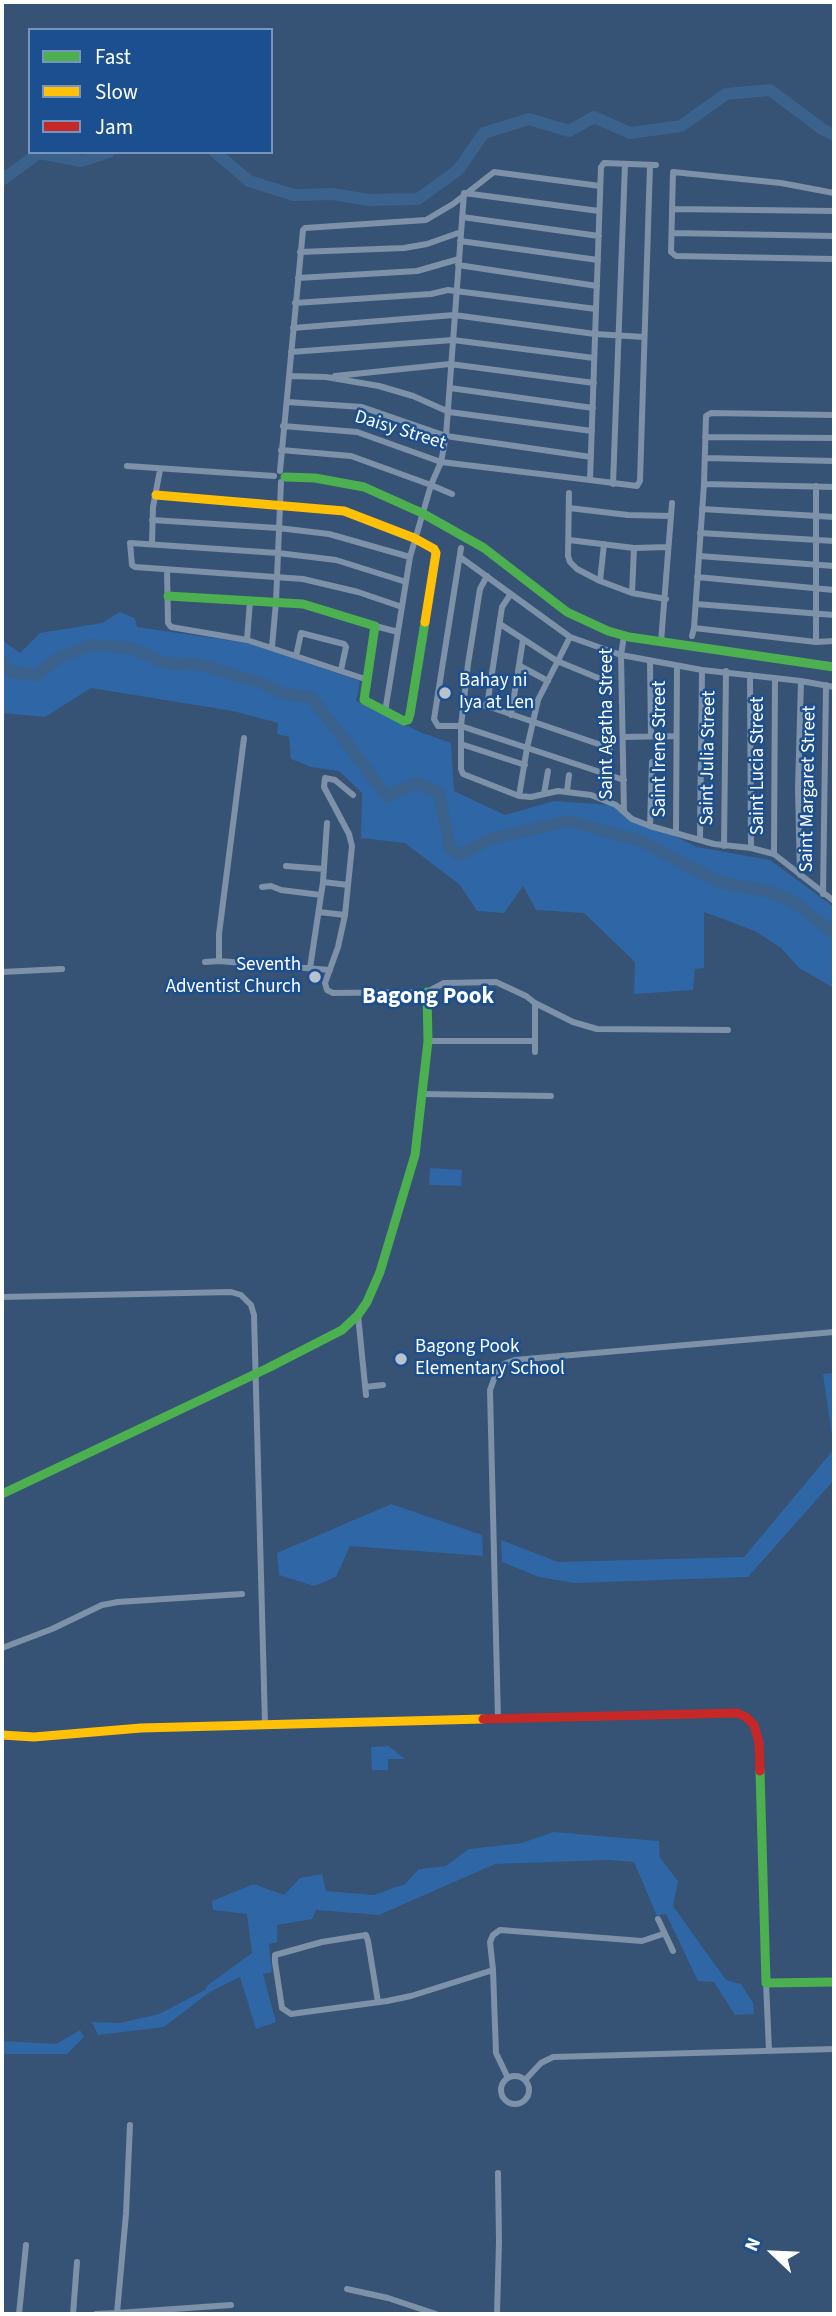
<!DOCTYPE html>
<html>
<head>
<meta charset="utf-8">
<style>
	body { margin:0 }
	#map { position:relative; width:836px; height:2316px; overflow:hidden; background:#365274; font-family:"Source Sans 3",sans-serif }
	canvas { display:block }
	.frame { position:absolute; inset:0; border:4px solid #fff; pointer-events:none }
	.legend { position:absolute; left:28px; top:28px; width:245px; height:126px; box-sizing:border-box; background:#1b4f8f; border:2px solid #7695bc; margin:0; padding:9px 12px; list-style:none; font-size:21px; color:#fff }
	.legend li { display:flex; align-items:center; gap:14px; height:35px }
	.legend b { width:35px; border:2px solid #7695bc }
	.north { position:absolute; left:738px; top:2218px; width:70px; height:70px; -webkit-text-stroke:5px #1b4f8f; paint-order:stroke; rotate:293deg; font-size:19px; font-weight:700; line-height:28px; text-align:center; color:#fff }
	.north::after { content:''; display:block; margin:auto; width:24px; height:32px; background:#fff; clip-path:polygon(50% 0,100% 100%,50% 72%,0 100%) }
</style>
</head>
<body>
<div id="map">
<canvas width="836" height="2316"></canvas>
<div class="frame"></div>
<ul class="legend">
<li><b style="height:9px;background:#4caf50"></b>Fast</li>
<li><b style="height:9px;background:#ffc107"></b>Slow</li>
<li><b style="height:9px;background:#c62828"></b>Jam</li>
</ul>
<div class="north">N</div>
</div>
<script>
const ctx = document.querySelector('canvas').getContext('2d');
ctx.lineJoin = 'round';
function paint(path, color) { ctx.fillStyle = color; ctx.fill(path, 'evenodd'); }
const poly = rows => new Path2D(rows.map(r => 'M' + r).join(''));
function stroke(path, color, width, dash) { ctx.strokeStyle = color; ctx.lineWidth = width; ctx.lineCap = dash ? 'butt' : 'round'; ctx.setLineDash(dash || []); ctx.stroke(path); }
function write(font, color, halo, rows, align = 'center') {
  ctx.font = font + ' "Source Sans 3",sans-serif'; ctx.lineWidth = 5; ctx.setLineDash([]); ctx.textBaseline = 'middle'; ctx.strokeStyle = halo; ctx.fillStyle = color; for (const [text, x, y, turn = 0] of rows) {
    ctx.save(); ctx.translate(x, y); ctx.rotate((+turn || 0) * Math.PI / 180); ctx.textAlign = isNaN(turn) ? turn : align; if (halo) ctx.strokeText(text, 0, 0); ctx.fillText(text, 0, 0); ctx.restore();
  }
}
paint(poly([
	[120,612,135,618,137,627,247,643,360,681,356,701,420,732,451,743,454,791,505,815,554,801,610,805,697,847,770,860,834,907,834,988,799,968,781,948,755,931,704,912,704,968,695,969,693,990,634,994,635,962,584,913,536,910,523,886,504,913,477,911,460,885,405,843,361,838,362,793,339,771,311,767,291,759,289,737,277,734,278,723,233,711,91,688,45,717,2,713,2,640,20,653,40,633,102,623],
	[430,1168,462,1170,461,1186,429,1185],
	[834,1373,834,1480,748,1577,575,1583,539,1577,502,1562,501,1540,558,1562,744,1557,834,1449,823,1374],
	[391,1504,482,1535,483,1556,350,1546,336,1577,314,1586,279,1575,277,1553],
	[389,1746,405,1759,388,1759,388,1770,372,1770,371,1747],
	[553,1832,659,1841,660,1858,678,1881,673,1906,726,1980,741,1984,753,2003,754,2014,735,2015,714,1982,698,1981,666,1914,657,1916,634,1862,608,1860,495,1864,379,1915,316,1910,312,1919,277,1925,277,1942,269,1944,272,1972,263,1974,276,2022,256,2029,240,1977,210,1992,164,2027,98,2035,92,2022,120,2023,159,2014,205,1990,208,1985,252,1953,247,1914,213,1910,212,1901,254,1884,284,1895,300,1878,322,1874,326,1891,374,1895,405,1884,419,1869,446,1866,469,1849,522,1843],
	[80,2030,84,2037,67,2054,2,2054,2,2041,56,2044]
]), '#2f66a5');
stroke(poly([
	[215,152,249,181,294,195,333,194,369,200,418,199,458,170,484,133,529,119,569,131,594,117,630,133,681,126,726,94,770,90,822,129,834,135],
	[2,180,39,153,81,161,109,152],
	[2,662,11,672,37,675,58,658,91,645,131,648,166,663,202,665,262,683,281,693,312,698,387,796,417,783,439,793,450,848,459,855,490,839,569,821,641,841,719,882,766,891,791,900,834,933]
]), '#3b618d', 12);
stroke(poly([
	[650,165,640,481,637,486,590,480,601,167,604,163,656,165],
	[834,193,781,183,673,172,671,252,676,256,834,259],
	[672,209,834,211],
	[462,217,599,236],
	[672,233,834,236],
	[460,241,598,260],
	[300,252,404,248,427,244,461,232],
	[458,265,597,286],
	[298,278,417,271,459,259],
	[295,303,431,294,448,290,596,309],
	[293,328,454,315,595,334,644,337],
	[291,352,453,340,594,358],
	[289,376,326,377,379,386,413,396,449,412,592,431],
	[335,376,450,364,594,383],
	[450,388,593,408],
	[287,402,362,407,446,436,591,457],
	[283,426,357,432,441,462,590,480],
	[705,437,834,438],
	[281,450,351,456,431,485,452,494],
	[705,458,834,461],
	[127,466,274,476],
	[280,471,303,230,305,228,426,220,453,204,494,172,600,186],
	[613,484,625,164],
	[704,484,834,487],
	[569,493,568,556,570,562,577,569,600,581,632,593,666,599],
	[569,508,628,515,671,516],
	[702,509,834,517],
	[152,520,278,528,329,534,410,557],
	[700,533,834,541],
	[569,540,634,548,668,547],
	[152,543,153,507,160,470],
	[461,548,434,719,438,726,461,726,624,780],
	[699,556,834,566],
	[460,557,570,637,621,655,702,670,801,681,834,687],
	[167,570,168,623,171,627,247,640,365,679],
	[487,576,480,589,468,664,461,726,461,769,463,774,519,796,531,797,558,791,591,795,616,805,632,819,650,826,714,844,751,848,774,854,834,901],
	[697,577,834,590],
	[600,581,604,544],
	[632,593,634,548],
	[696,604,834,615],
	[402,607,358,592,303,579,135,567,132,565,130,543,278,553,336,560,406,582],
	[500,624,557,661,603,680],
	[375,626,398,632],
	[694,628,816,642,834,641],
	[692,636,694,628,704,484,706,416,711,413,834,415],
	[247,640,250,601],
	[661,642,672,503],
	[816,642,816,486],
	[272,647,276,602,281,482],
	[296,656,301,633,344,644,346,647,341,670],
	[650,661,651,735],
	[520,666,548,681],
	[750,675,751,848],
	[463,702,487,706,610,748],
	[487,706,502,607,510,595],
	[385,712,410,557,431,485,441,462,446,436,464,193,599,211],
	[511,715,523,640],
	[623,737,676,736],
	[244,738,219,934,219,961,330,970],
	[461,744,525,765],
	[567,791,569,775],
	[544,794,548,771],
	[353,795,335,780,325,778,324,787,349,834,352,846,345,915,338,947,325,983,327,990,333,993,427,992,444,983,496,982,526,996,535,1003],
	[519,796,527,748,538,700,570,637],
	[624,812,621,655,624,636],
	[650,826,652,762],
	[676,833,677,666],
	[700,840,702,670],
	[724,846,726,671],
	[774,854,775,678],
	[286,866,324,869],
	[800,875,798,789,801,681],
	[323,882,348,885],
	[262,887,271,886,281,890,321,895],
	[823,894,826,685],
	[319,912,345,915],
	[205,962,219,961],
	[310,968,323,882,327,823],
	[2,972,62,969],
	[428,1041,534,1041],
	[535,1052,535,1003,573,1022,597,1029,728,1030],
	[422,1094,551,1096],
	[2,1297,231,1292,241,1295,251,1305,254,1315,265,1724],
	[358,1315,366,1395],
	[365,1387,383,1385],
	[2,1648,52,1629,102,1605,118,1602,242,1594],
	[498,1719,490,1390,497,1371,506,1363,515,1360,834,1332],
	[658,1919,673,1951],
	[493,1970,490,1942,493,1935,500,1930,642,1941,663,1934],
	[766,1983,769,2050],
	[378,2002,368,1941,366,1935,322,1942,275,1955,275,1962,282,2008,291,2014,387,2001,411,1996,493,1970,496,2053,508,2078],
	'501 2090a14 14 0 1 1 28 0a14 14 0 1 1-28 0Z',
	[525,2080,541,2063,553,2057,834,2049],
	[347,2289,388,2298,436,2314],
	[117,2313,231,2305],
	[19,2314,26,2245],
	[73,2314,77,2262],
	[96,2314,117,2313,126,2214,130,2125],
	[497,2314,499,2242,498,2173]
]), '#7d92a8', 6);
stroke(poly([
	[285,477,315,478,364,487,422,513,484,548,567,612,608,631,629,637,834,667],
	[168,596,303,604,375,626,364,700,404,721,408,720,410,714,425,622],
	[2,1494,268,1368,342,1330,358,1315,367,1302,380,1272,415,1155,428,1041,427,992],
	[760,1771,766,1983,834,1982]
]), '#4caf50', 9);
stroke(poly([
	[156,495,344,511,414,538,434,549,436,553,425,622],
	[2,1735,34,1737,141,1728,483,1719]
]), '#ffc107', 9);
stroke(poly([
	[483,1719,737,1713,746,1717,754,1725,759,1743,760,1771]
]), '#c62828', 9);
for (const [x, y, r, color] of [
	[445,693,7,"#b9c2ce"],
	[315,977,7,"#b9c2ce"],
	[401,1359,7,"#b9c2ce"]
]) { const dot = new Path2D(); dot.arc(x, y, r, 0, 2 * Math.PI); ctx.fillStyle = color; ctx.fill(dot); stroke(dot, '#1b4f8f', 2.5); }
write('19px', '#fff', '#1b4f8f', [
	["Daisy Street",400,431,17],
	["Saint Agatha Street",608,724,-90],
	["Saint Irene Street",661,749,-90],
	["Saint Julia Street",709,758,-89],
	["Saint Lucia Street",759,766,-90],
	["Saint Margaret Street",809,789,-89]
]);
write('19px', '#fff', '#1b4f8f', [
	["Bahay ni",459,682],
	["Iya at Len",459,704],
	["Seventh",301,966,"right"],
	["Adventist Church",301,988,"right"],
	["Bagong Pook",415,1348],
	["Elementary School",415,1370]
], 'left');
write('bold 23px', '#fff', '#1b4f8f', [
	["Bagong Pook",428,998]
]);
</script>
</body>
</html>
